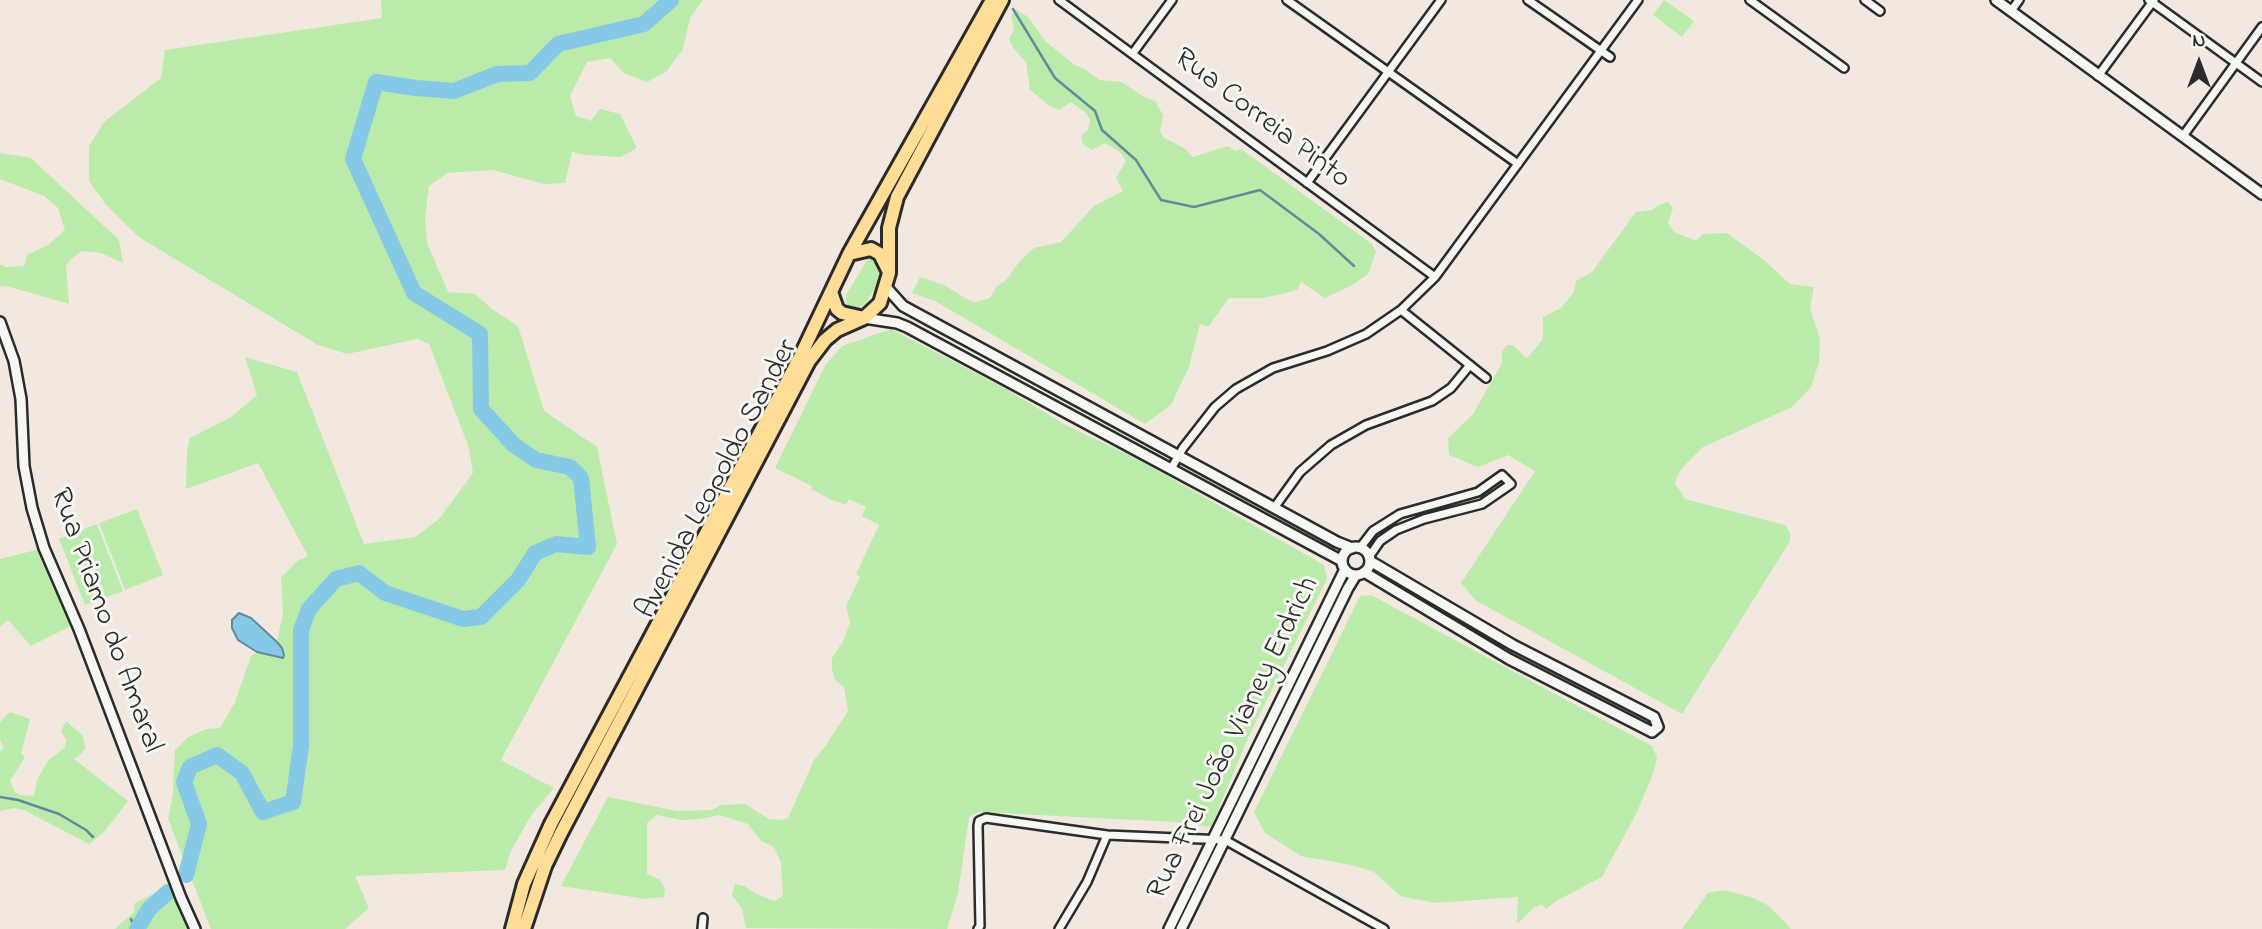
<!DOCTYPE html>
<html>
<head>
<meta charset="utf-8">
<style>
	body { margin:0 }
	#map { position:relative; width:2262px; height:929px; overflow:hidden; background:#f2e8e0; font-family:"Indie Flower",sans-serif }
	canvas { display:block }
	.north { position:absolute; left:2164px; top:28px; width:70px; height:70px; -webkit-text-stroke:5px #f6f6f2; paint-order:stroke; rotate:0deg; font-size:19px; font-weight:700; line-height:28px; text-align:center; color:#2b2b2b }
	.north::after { content:''; display:block; margin:auto; width:24px; height:32px; background:#2b2b2b; clip-path:polygon(50% 0,100% 100%,50% 72%,0 100%) }
</style>
</head>
<body>
<div id="map">
<canvas width="2262" height="929"></canvas>
<div class="north">N</div>
</div>
<script>
const ctx = document.querySelector('canvas').getContext('2d');
ctx.lineJoin = 'round';
function paint(path, color) { ctx.fillStyle = color; ctx.fill(path, 'evenodd'); }
const poly = rows => new Path2D(rows.map(r => 'M' + r).join(''));
function stroke(path, color, width, dash) { ctx.strokeStyle = color; ctx.lineWidth = width; ctx.lineCap = dash ? 'butt' : 'round'; ctx.setLineDash(dash || []); ctx.stroke(path); }
function write(font, color, halo, rows, align = 'center') {
  ctx.font = font + ' "Indie Flower",sans-serif'; ctx.lineWidth = 6; ctx.setLineDash([]); ctx.textBaseline = 'middle'; ctx.strokeStyle = halo; ctx.fillStyle = color; for (const [text, x, y, turn = 0] of rows) {
    ctx.save(); ctx.translate(x, y); ctx.rotate((+turn || 0) * Math.PI / 180); ctx.textAlign = isNaN(turn) ? turn : align; if (halo) ctx.strokeText(text, 0, 0); ctx.fillText(text, 0, 0); ctx.restore();
  }
}
paint(poly([
	[381,0,703,0,690,18,683,49,666,72,647,82,624,73,610,58,587,62,570,96,576,116,591,121,600,109,620,114,637,148,621,157,586,155,572,152,565,183,544,184,493,170,447,173,429,186,425,217,427,243,448,292,475,294,492,309,518,326,544,411,597,447,617,544,501,760,554,788,530,817,511,851,505,870,355,876,369,908,345,929,211,929,168,819,173,793,175,750,187,738,206,729,220,728,235,702,251,656,257,652,275,657,282,648,277,642,283,613,281,578,297,561,308,556,258,463,186,489,187,451,190,438,231,417,257,395,245,357,297,372,364,544,415,537,439,519,473,473,469,448,429,344,417,339,347,354,318,345,140,238,106,205,89,181,89,146,104,122,161,78,165,50,382,18],
	[1664,0,1694,21,1682,37,1653,15],
	[1016,9,1028,17,1046,42,1075,65,1083,68,1100,80,1122,82,1142,96,1155,101,1163,115,1160,131,1164,138,1186,149,1192,157,1228,146,1236,151,1241,149,1372,244,1376,252,1368,274,1352,285,1325,298,1301,282,1298,289,1287,293,1262,298,1229,298,1208,327,1200,324,1189,367,1171,405,1145,424,935,301,912,293,920,277,944,285,965,298,975,302,990,298,996,287,1007,279,1019,262,1034,248,1061,242,1094,206,1123,191,1116,178,1126,161,1120,152,1105,143,1092,150,1083,144,1081,136,1088,130,1090,120,1085,112,1071,102,1059,110,1050,106,1030,90,1026,62,1014,49,1009,39,1014,30,1011,16],
	[0,153,31,158,119,240,123,263,101,253,82,251,71,259,66,266,69,304,10,287,0,286,0,264,6,267,24,266,27,255,48,245,65,230,58,208,44,196,0,179],
	[1668,202,1673,208,1668,223,1674,232,1696,241,1702,234,1727,233,1765,261,1790,284,1814,287,1810,308,1820,339,1819,362,1811,387,1792,407,1703,447,1681,469,1675,483,1685,499,1785,525,1790,533,1790,541,1682,714,1475,600,1461,583,1535,471,1508,455,1478,467,1449,455,1448,438,1473,414,1502,363,1502,352,1507,345,1513,345,1526,358,1529,356,1543,339,1543,317,1561,308,1574,292,1576,281,1592,272,1636,212,1652,210,1658,205],
	[869,257,873,258,880,266,882,274,880,281,865,304,858,308,849,308,846,301,846,295],
	[891,329,1006,389,1064,424,1139,460,1324,565,1327,579,1247,740,1211,827,1175,822,979,812,969,817,958,893,947,929,746,928,742,909,732,895,735,884,744,886,756,894,774,901,783,896,781,863,774,847,761,841,748,824,719,815,700,819,682,820,657,815,647,823,647,874,660,880,665,888,664,897,646,899,561,886,608,797,677,811,712,810,721,805,745,804,769,819,781,820,788,818,814,760,824,748,848,711,844,687,836,681,832,671,832,658,843,641,850,623,846,606,860,577,856,574,879,525,862,516,866,507,849,499,846,505,832,500,811,489,812,486,775,468,826,364,842,346],
	[137,509,163,575,125,590,99,523],
	[97,524,123,591,85,605,59,539],
	[44,548,77,623,31,646,8,620,0,626,0,559],
	[1371,595,1652,746,1657,757,1654,771,1637,812,1602,877,1556,901,1546,909,1542,904,1535,907,1517,924,1518,897,1435,903,1400,896,1374,872,1352,865,1301,856,1265,833,1254,812,1360,596],
	[10,712,30,719,21,754,25,757,10,781,15,792,20,795,34,796,37,780,42,771,49,760,65,747,66,740,61,731,66,721,82,735,86,747,81,754,74,759,128,801,104,832,89,844,24,810,14,808,0,811,0,751,4,748,0,740,0,722],
	[1723,890,1751,897,1769,906,1791,929,1682,929,1708,893],
	[155,893,175,896,190,929,115,929,134,912,135,903]
]), '#bbebaa');
const water = poly([
	[239,613,251,618,277,642,282,648,284,655,283,658,257,652,238,640,232,628,232,620,239,613]
]);
paint(water, '#85c9e6');
stroke(water, '#618a9b', 2);
stroke(poly([
	[1013,9,1055,78,1095,111,1102,130,1136,160,1161,200,1194,207,1260,190,1319,234,1354,266],
	[0,797,18,800,59,814,86,830,93,837],
	[131,919,135,929]
]), '#618a9b', 2.5);
stroke(poly([
	[186,875,199,824,184,782,190,767,217,755,242,773,263,812,293,802,301,746,301,630,309,609,336,579,359,573,385,593,463,619,481,617,518,580,535,553,556,544,588,547,581,478,570,467,536,460,514,445,481,409,480,334,414,293,353,159,376,82,416,88,454,91,497,74,530,73,558,44,644,24,671,0],
	[137,929,149,909,168,892]
]), '#85c9e6', 16);
const minor = poly([
	[1059,0,1435,277],
	[1287,0,1518,164],
	[1528,0,1610,57],
	[1750,0,1844,68],
	[1865,0,1880,11],
	[2149,0,2262,82],
	[2011,11,2019,0],
	[1133,53,1172,0],
	[2098,76,2154,0],
	[2183,136,2262,27],
	[1307,183,1441,0],
	[1401,310,1486,378],
	[1171,469,1183,448,1215,407,1236,389,1273,368,1327,351,1366,334,1401,310,1435,277,1638,0],
	[1274,508,1300,472,1331,445,1366,425,1432,401,1451,388,1470,365],
	[1360,548,1373,531,1400,514,1478,492,1502,475,1511,484,1482,504,1424,519,1396,530,1380,541,1369,557],
	[702,929,703,918],
	[978,929,980,926,978,826,979,821,986,818,1107,835,1225,840,1384,929],
	[1059,929,1087,882,1107,835]
]);
const tertiary = poly([
	[1996,0,2262,194],
	[886,287,903,306,1337,542,1352,548],
	[864,318,897,323,907,327,1342,561],
	[0,322,14,361,21,399,24,466,32,508,44,548,79,629,181,898,195,929],
	'1342 561a14 14 0 1 1 28 0a14 14 0 1 1-28 0Z',
	[1364,572,1509,659,1652,732,1658,727,1654,717,1513,645,1370,561],
	[1169,929,1345,569],
	[1181,929,1348,588,1356,575]
]);
const trunk = poly([
	[849,254,871,249,880,254,889,272],
	[831,292,837,309,842,313,864,318],
	[512,929,524,884,551,824,800,357,849,254,992,0],
	[524,929,545,866,561,833,809,361,825,340,837,330,864,318,880,303,889,273,889,228,897,197,1002,0]
]);
stroke(minor, '#2b2b2b', 12);
stroke(tertiary, '#2b2b2b', 14);
stroke(trunk, '#2b2b2b', 18);
stroke(minor, '#f6f6f2', 7);
stroke(tertiary, '#f6f6f2', 9);
stroke(trunk, '#fedd96', 12);
write('30px', '#2b2b2b', '#f6f6f2', [
	["Rua Correia Pinto",1261,120,37],
	["Avenida Leopoldo Sander",719,480,-62],
	["Rua Priamo do Amaral",104,621,70],
	["Rua Frei João Vianey Erdrich",1235,739,-64]
]);
</script>
</body>
</html>
